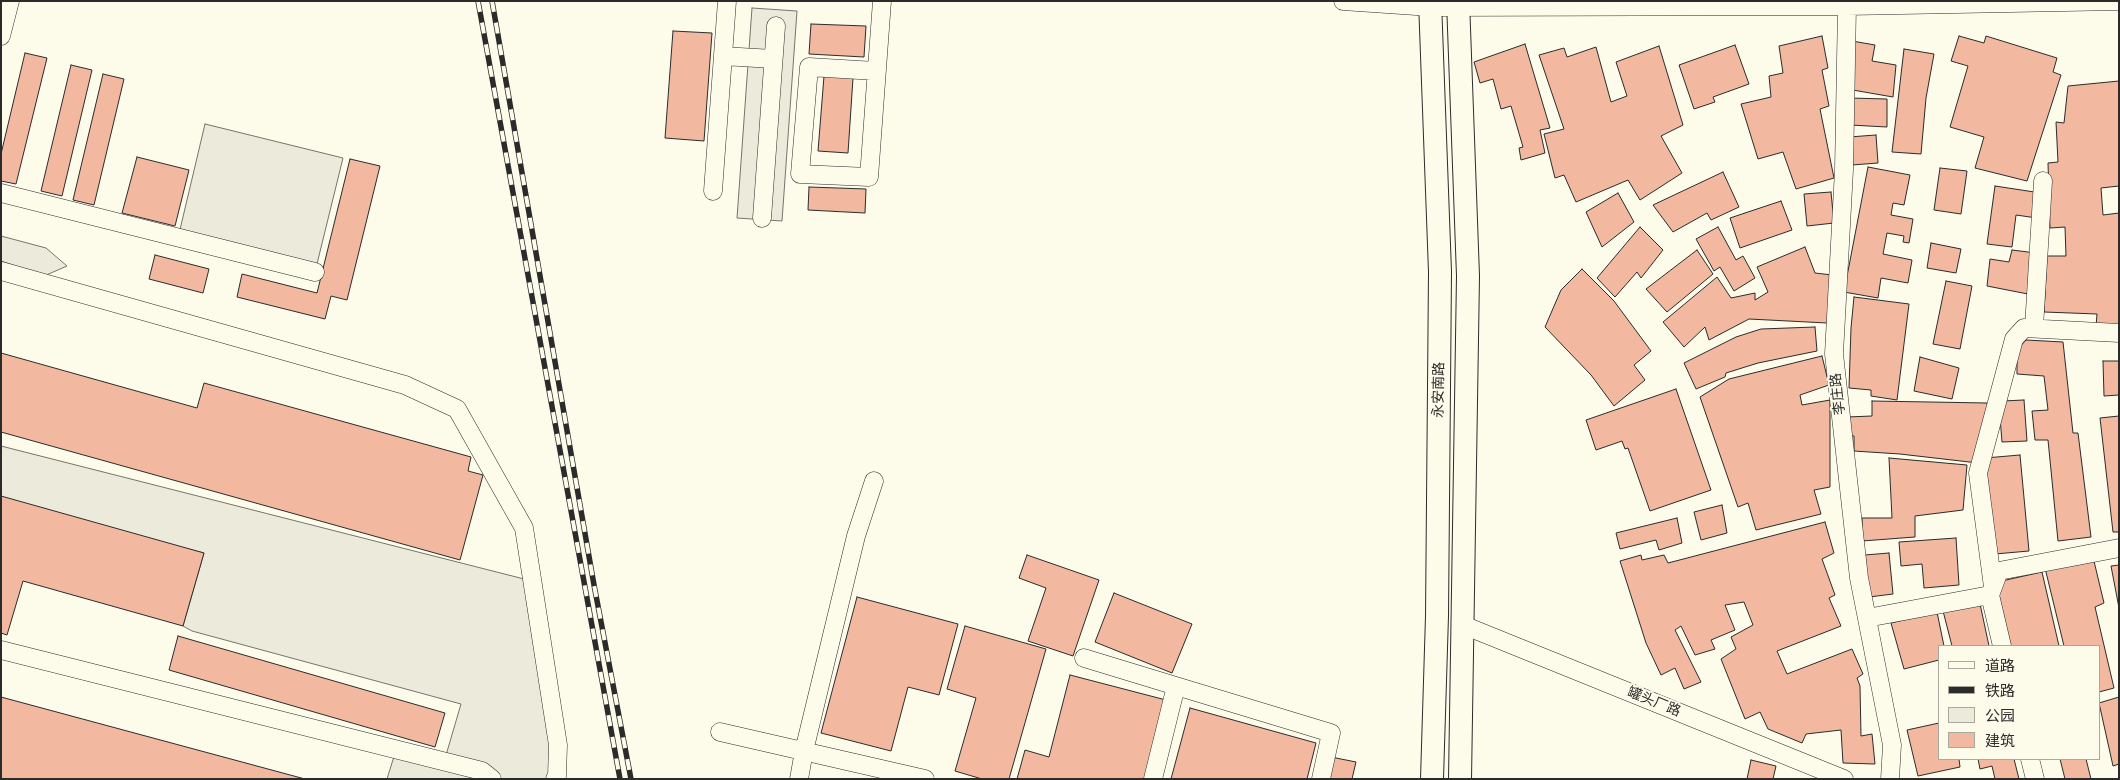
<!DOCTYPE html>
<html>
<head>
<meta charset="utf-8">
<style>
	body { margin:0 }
	#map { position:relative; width:2120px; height:780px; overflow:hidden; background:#fdfbea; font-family:Literata,"Noto Sans SC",serif }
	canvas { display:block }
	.frame { position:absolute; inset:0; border:2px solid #2b2b2b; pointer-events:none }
	.legend { position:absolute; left:1938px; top:645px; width:162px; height:115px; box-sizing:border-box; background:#fdfbea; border:1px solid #a9a89e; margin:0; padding:6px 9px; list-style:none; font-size:15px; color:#2b2b2b }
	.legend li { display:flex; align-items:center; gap:10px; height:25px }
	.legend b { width:25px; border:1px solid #a9a89e }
</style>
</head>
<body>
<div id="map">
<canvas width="2120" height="780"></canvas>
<div class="frame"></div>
<ul class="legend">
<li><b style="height:6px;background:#fdfbea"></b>道路</li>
<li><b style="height:6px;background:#2b2b2b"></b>铁路</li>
<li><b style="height:14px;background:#ecebdb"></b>公园</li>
<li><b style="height:14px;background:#f2b8a0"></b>建筑</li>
</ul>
</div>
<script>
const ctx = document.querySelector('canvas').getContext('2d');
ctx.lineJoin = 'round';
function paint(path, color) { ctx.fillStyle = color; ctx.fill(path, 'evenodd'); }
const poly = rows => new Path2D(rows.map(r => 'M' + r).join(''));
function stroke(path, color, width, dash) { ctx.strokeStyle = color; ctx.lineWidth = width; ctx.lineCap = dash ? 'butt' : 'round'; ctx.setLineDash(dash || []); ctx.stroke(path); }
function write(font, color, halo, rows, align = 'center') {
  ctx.font = font + ' Literata,"Noto Sans SC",serif'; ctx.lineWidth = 4; ctx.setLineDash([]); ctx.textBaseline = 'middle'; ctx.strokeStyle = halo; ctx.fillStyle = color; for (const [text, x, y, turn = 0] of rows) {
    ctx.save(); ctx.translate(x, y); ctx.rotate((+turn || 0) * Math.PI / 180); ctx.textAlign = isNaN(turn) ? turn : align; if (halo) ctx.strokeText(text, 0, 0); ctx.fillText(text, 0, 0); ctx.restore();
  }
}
const green = poly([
	[1,236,46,248,67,266,44,276,1,261,1,236],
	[1,446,532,581,555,779,387,779,396,750,444,762,461,704,192,631,183,626,204,553,1,502,1,446]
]);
paint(green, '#ecebdb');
stroke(green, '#74746e', 1);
const parking = poly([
	[752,8,797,11,782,221,737,218,752,8],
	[205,124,343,158,315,272,178,238,205,124]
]);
paint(parking, '#eceadb');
stroke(parking, '#74746e', 1);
const building = poly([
	[811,24,866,26,864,57,809,54,811,24],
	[673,31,712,33,704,141,665,138,673,31],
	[1822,36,1828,68,1822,70,1829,106,1820,109,1834,178,1796,189,1783,152,1758,159,1741,104,1771,97,1769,76,1783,73,1779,46,1822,36],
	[1959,36,1984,43,1986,36,2057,58,2053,72,2061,75,2027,181,1975,168,1984,137,1950,127,1968,66,1951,61,1959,36],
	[1852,41,1875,45,1872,61,1896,65,1893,97,1847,89,1852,41],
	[1525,44,1550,128,1540,130,1545,153,1521,160,1519,148,1523,147,1511,106,1501,109,1493,79,1480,83,1474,62,1525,44],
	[1735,45,1749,84,1713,97,1715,102,1694,109,1679,65,1735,45],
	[1659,46,1683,125,1661,136,1682,173,1640,200,1628,180,1576,202,1564,175,1555,178,1544,134,1564,129,1539,55,1564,48,1567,57,1596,47,1611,102,1627,96,1616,62,1659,46],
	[1904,49,1934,54,1926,98,1921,154,1892,152,1904,49],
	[25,53,47,58,16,184,1,181,1,154,25,53],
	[71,65,92,70,62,196,41,191,71,65],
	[103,74,124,79,94,205,73,200,103,74],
	[824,76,853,78,848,153,818,151,824,76],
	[2119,81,2119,186,2101,188,2103,215,2119,213,2119,328,2096,327,2097,314,2044,312,2047,256,2066,256,2065,227,2050,228,2048,163,2058,162,2056,122,2064,123,2068,86,2119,81],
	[1849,98,1887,99,1887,127,1850,125,1849,98],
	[1876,135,1878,163,1852,165,1849,137,1876,135],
	[137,157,189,170,175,226,122,213,137,157],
	[350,159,380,166,347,300,331,296,325,319,237,297,242,274,317,293,350,159],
	[1868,167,1910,175,1904,205,1893,203,1891,215,1913,219,1909,243,1903,242,1904,236,1887,233,1883,254,1912,260,1908,283,1881,278,1878,298,1844,292,1868,167],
	[1940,168,1967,171,1961,214,1934,210,1940,168],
	[1723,172,1739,207,1711,220,1707,213,1673,232,1653,205,1723,172],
	[1995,186,2041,193,2037,218,2016,215,2012,247,1987,244,1995,186],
	[809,187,866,189,865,213,808,210,809,187],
	[1831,192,1834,223,1807,226,1804,194,1831,192],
	[1618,193,1634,222,1602,247,1586,212,1618,193],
	[1781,201,1792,230,1740,248,1730,218,1781,201],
	[1640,227,1663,250,1641,278,1637,272,1615,297,1597,278,1640,227],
	[1718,227,1736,260,1743,256,1755,278,1734,291,1720,267,1714,271,1696,239,1718,227],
	[1931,243,1961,249,1956,273,1927,268,1931,243],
	[1805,247,1815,273,1832,275,1827,323,1749,319,1709,340,1705,327,1684,347,1663,322,1717,277,1731,298,1755,293,1755,300,1768,292,1757,267,1805,247],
	[1697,250,1713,274,1667,312,1646,289,1697,250],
	[2012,250,2036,253,2028,294,1987,286,1990,259,2009,262,2012,250],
	[155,255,209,269,203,293,149,279,155,255],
	[1582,269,1614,301,1651,351,1634,365,1645,380,1614,406,1591,375,1545,327,1561,290,1582,269],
	[1946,281,1972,286,1960,349,1933,344,1946,281],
	[1854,297,1909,304,1897,400,1871,396,1871,390,1849,388,1851,328,1854,297],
	[1815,327,1817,351,1758,363,1726,373,1725,377,1696,389,1684,363,1736,337,1761,329,1815,327],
	[2026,340,2063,342,2073,433,2078,433,2091,537,2058,541,2048,440,2035,440,2032,411,2048,410,2044,376,2017,374,2017,350,2026,340],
	[1,353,197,408,204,383,471,457,468,471,483,475,460,560,1,432,1,353],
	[1822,356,1829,385,1800,395,1802,405,1830,400,1830,487,1814,490,1821,514,1756,530,1748,503,1738,507,1700,397,1729,379,1822,356],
	[1920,357,1959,368,1952,399,1914,391,1920,357],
	[2103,361,2119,361,2119,395,2104,396,2103,361],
	[1676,389,1711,490,1650,511,1628,448,1625,449,1622,441,1596,450,1586,420,1676,389],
	[2024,400,2027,441,2002,442,2000,417,2003,401,2024,400],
	[1872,401,1987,403,1991,420,1984,436,1979,435,1978,463,1900,454,1854,451,1854,436,1847,435,1847,417,1872,416,1872,401],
	[2119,416,2119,532,2113,532,2100,418,2119,416],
	[2020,455,2029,551,1995,554,1985,458,2020,455],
	[1889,458,1967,465,1963,510,1915,516,1915,537,1862,541,1862,518,1892,518,1889,458],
	[1,496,204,553,183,626,23,581,7,635,1,633,1,496],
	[1722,505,1727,533,1701,540,1694,512,1722,505],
	[1677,518,1682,543,1659,550,1656,540,1620,549,1616,533,1677,518],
	[1825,522,1834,553,1822,559,1835,595,1829,598,1841,626,1777,651,1787,674,1852,649,1863,674,1857,678,1860,686,1861,736,1872,734,1875,764,1843,763,1841,730,1806,734,1802,743,1768,729,1760,712,1745,719,1721,659,1736,649,1731,637,1753,625,1744,602,1725,605,1735,630,1711,640,1715,649,1695,655,1681,626,1675,630,1701,682,1684,689,1675,668,1661,675,1646,643,1620,561,1641,555,1642,560,1664,555,1668,563,1825,522],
	[1956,538,1959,585,1924,588,1922,564,1901,566,1899,542,1956,538],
	[1889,553,1893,594,1869,597,1865,555,1889,553],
	[1027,555,1099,580,1073,656,1028,641,1046,588,1019,578,1027,555],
	[2093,557,2104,603,2095,607,2114,688,2099,692,2099,646,2064,646,2045,568,2093,557],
	[2119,565,2119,608,2111,566,2119,565],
	[2042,572,2059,646,2006,646,1997,582,2042,572],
	[1114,593,1192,624,1172,673,1095,642,1114,593],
	[857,597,958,624,939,695,908,687,891,751,821,733,857,597],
	[1979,599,1989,646,1952,646,1942,607,1979,599],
	[1937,612,1944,646,1939,646,1939,660,1904,669,1891,623,1937,612],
	[965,626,1046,649,1009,779,982,779,955,771,976,698,947,689,965,626],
	[178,636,445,713,435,747,169,670,178,636],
	[1070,675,1166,700,1145,779,1017,779,1025,750,1049,757,1070,675],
	[1,697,305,779,1,779,1,697],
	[2119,697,2119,764,2113,766,2099,703,2119,697],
	[1190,708,1316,743,1307,779,1171,779,1190,708],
	[1939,723,1939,759,1959,759,1960,767,1918,776,1907,730,1939,723],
	[1331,757,1356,762,1352,779,1326,779,1331,757],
	[1978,759,2014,759,2019,779,1995,779,1992,766,1980,769,1978,759],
	[2060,759,2086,759,2091,779,2065,779,2060,759],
	[1751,760,1776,766,1773,779,1747,779,1751,760]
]);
paint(building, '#f2b8a0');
stroke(building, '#2b2b2b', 1);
const minor = poly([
	[1343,1,1431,7,1847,6,2119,1],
	[1847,6,1844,170,1834,354,1859,578,1892,745,1890,779],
	[1,36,10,1],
	[723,56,773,59],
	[876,71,809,67,800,174,869,177,882,1],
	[713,191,727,1],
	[1,193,315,272],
	[762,218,776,26],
	[1,271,405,385,457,409,524,528,558,745,557,776,555,779],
	[2034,327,2043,181],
	[1993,587,1978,473,2014,339,2024,328,2119,333],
	[1990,595,2002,646],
	[1867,618,1990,595,1999,571,2119,548],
	[1463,625,1844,779],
	[1,650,482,771,492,779],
	[1084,658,1176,686,1153,779],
	[1176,686,1331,733,1321,779],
	[720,732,925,779],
	[2030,759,2035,779],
	[799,779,804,751,856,536,874,481]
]);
const major = poly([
	[1430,1,1440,272,1437,616,1432,779],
	[1458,1,1468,276,1460,779]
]);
stroke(minor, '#2b2b2b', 19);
stroke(major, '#2b2b2b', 24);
stroke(minor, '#fdfbea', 18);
stroke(major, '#fdfbea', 22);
const rail = poly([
	[478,1,620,779],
	[492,1,594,585,631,779]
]);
stroke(rail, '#2b2b2b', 5.5);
stroke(rail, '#fdfbea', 4, [11]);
write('14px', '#2b2b2b', '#fdfbea', [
	["永安南路",1439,390,-89],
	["李庄路",1838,394,-96],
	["罐头厂路",1654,702,22]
]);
</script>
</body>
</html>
